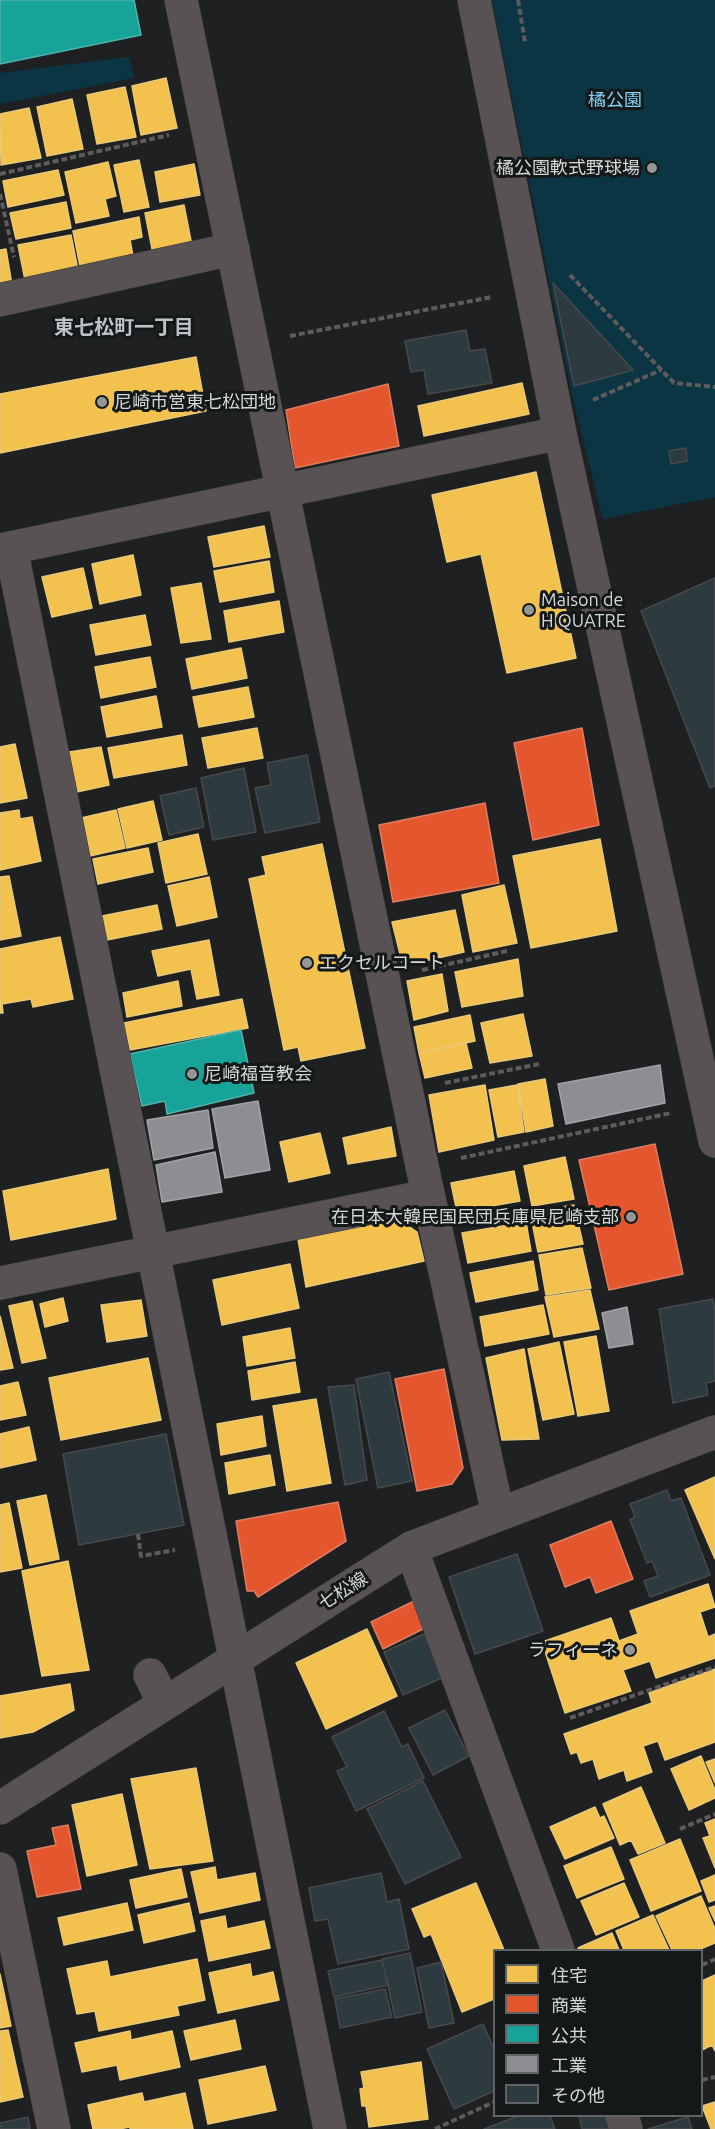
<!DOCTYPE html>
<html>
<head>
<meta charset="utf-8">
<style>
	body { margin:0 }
	#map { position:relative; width:715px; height:2129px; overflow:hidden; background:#1e2022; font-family:Ubuntu,"Noto Sans JP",sans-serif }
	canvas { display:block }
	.legend { position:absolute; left:493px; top:1949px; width:210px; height:168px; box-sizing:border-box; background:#141819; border:2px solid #616465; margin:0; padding:8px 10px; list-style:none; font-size:18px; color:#d4d7d8 }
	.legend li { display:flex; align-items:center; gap:12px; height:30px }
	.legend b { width:30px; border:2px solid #616465 }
</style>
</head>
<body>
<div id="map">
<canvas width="715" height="2129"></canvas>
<ul class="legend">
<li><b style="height:16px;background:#f2c14e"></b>住宅</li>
<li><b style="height:16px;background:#e4572e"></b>商業</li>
<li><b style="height:16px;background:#17a398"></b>公共</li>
<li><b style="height:16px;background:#8d8d92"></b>工業</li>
<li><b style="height:16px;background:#2d3a3f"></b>その他</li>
</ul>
</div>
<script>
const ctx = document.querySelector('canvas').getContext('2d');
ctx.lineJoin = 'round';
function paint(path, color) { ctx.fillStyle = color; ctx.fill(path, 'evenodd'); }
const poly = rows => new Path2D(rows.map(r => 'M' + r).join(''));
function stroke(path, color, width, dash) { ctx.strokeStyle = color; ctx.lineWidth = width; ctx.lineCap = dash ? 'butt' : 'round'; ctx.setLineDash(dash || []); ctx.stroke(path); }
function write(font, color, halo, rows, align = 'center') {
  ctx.font = font + ' Ubuntu,"Noto Sans JP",sans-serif'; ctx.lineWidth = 6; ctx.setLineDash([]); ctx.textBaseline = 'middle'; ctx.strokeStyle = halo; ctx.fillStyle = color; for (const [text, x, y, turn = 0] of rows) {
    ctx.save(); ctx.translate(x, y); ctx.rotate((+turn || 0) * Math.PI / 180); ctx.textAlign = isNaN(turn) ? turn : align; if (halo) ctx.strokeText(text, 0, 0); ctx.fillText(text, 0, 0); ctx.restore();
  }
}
paint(poly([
	[492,0,715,0,715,497,603,519,575,408],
	[129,57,134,78,0,104,0,73]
]), '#0c3543');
const homes = poly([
	[166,78,177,128,141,135,132,86,166,78],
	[125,87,136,137,97,144,87,95,125,87],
	[72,99,83,149,47,156,37,107,72,99],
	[29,108,41,158,1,165,0,114,29,108],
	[139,160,149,207,124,212,114,165,139,160],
	[108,162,116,196,105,199,109,216,76,223,65,172,108,162],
	[194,164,200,195,160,202,155,172,194,164],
	[58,170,64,195,8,207,3,181,58,170],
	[66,202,71,228,16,239,10,213,66,202],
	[184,205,193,251,154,259,145,213,184,205],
	[139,217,142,237,130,240,133,256,80,266,73,231,139,217],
	[71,235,78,270,25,280,18,245,71,235],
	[6,249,12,285,0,287,0,250,6,249],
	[196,357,206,411,0,453,0,394,196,357],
	[522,383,529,414,424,436,418,406,522,383],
	[536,472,576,658,507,673,481,554,447,562,432,495,536,472],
	[264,526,270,557,214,567,208,537,264,526],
	[133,555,141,595,100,604,92,564,133,555],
	[269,561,274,592,220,602,214,571,269,561],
	[83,568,92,608,52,617,42,577,83,568],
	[201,583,211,639,181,643,171,588,201,583],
	[279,601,284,632,229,642,224,611,279,601],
	[145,615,151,645,96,655,90,625,145,615],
	[241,648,247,678,192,689,186,659,241,648],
	[150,657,156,687,101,698,95,667,150,657],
	[248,687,254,717,199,727,193,697,248,687],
	[156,696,162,727,107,737,101,707,156,696],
	[257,728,263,758,208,768,202,738,257,728],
	[182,735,187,765,114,778,108,748,182,735],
	[15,744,27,798,0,803,0,747,15,744],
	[101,747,109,785,72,793,63,753,101,747],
	[153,801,162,840,127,848,118,809,153,801],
	[19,810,20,819,32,817,41,861,0,870,0,813,19,810],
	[116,810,125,848,90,856,81,818,116,810],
	[198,834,207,874,166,883,158,843,198,834],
	[600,839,617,931,531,948,513,856,600,839],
	[322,844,365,1048,301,1061,298,1047,284,1050,249,879,266,875,262,857,322,844],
	[148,848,153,872,98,884,93,859,148,848],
	[9,876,21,936,0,940,0,877,9,876],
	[209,877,217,917,177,926,168,886,209,877],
	[504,885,517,943,473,952,462,895,504,885],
	[157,905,162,929,107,940,102,916,157,905],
	[455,910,464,952,403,966,392,922,455,910],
	[60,937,73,999,33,1007,31,999,2,1004,3,1013,0,1013,0,949,60,937],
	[209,940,219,995,197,999,191,969,158,976,152,951,209,940],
	[518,959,523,996,462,1007,455,972,518,959],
	[442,974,448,1011,414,1020,407,981,442,974],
	[178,981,182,1006,127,1017,123,993,178,981],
	[242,999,248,1028,130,1050,124,1023,242,999],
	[523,1014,532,1056,490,1063,481,1023,523,1014],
	[470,1015,475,1041,419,1053,414,1027,470,1015],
	[466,1043,472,1068,425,1078,419,1053,466,1043],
	[545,1079,553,1126,526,1132,518,1084,545,1079],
	[485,1085,494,1140,439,1152,429,1095,485,1085],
	[517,1085,524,1132,498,1137,489,1090,517,1085],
	[391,1127,396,1156,348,1164,343,1138,391,1127],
	[320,1133,330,1173,289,1182,280,1142,320,1133],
	[565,1157,574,1199,532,1206,524,1166,565,1157],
	[108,1169,116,1219,11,1240,3,1191,108,1169],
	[514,1171,520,1201,457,1212,451,1183,514,1171],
	[574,1205,583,1244,538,1252,530,1212,574,1205],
	[397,1218,417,1232,424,1261,306,1287,298,1239,397,1218],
	[526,1222,531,1251,468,1263,462,1233,526,1222],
	[582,1248,591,1288,546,1295,539,1255,582,1248],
	[533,1261,538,1290,476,1302,470,1273,533,1261],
	[290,1264,299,1308,222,1325,213,1280,290,1264],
	[590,1290,599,1329,554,1337,545,1297,590,1290],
	[63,1298,68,1321,45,1327,40,1304,63,1298],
	[141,1300,147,1336,107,1342,101,1305,141,1300],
	[32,1301,46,1358,22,1363,9,1306,32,1301],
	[543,1305,549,1334,485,1346,480,1317,543,1305],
	[0,1316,13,1368,0,1370,0,1316],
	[290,1328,295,1358,247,1366,243,1337,290,1328],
	[596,1336,609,1411,578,1416,564,1342,596,1336],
	[559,1342,574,1414,543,1420,528,1349,559,1342],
	[524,1349,539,1439,502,1440,486,1358,524,1349],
	[148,1358,161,1420,61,1440,49,1378,148,1358],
	[295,1362,300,1392,252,1400,248,1371,295,1362],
	[18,1382,26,1415,0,1420,0,1386,18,1382],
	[316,1399,331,1483,287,1491,273,1406,316,1399],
	[262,1416,266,1446,221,1455,217,1424,262,1416],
	[29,1427,36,1460,0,1468,0,1434,29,1427],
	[270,1455,275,1485,229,1494,225,1463,270,1455],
	[715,1477,715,1559,685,1490,715,1477],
	[46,1495,59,1559,30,1565,17,1501,46,1495],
	[9,1503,22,1568,0,1572,0,1505,9,1503],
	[68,1561,89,1670,42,1676,22,1571,68,1561],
	[708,1584,715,1607,700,1612,708,1637,715,1634,715,1658,656,1678,650,1661,623,1670,631,1691,565,1713,542,1642,611,1618,619,1641,638,1634,630,1611,708,1584],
	[367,1629,397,1696,326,1729,296,1663,367,1629],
	[715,1669,715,1742,665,1760,658,1741,643,1746,652,1772,627,1781,624,1770,599,1779,593,1759,581,1763,577,1752,571,1754,564,1734,652,1703,649,1693,715,1669],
	[70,1684,74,1710,33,1732,0,1738,0,1696,70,1684],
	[701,1756,715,1790,715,1798,689,1810,671,1769,701,1756],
	[715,1759,715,1783,706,1762,715,1759],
	[196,1768,213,1861,150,1869,131,1779,196,1768],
	[641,1787,665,1843,638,1854,631,1840,620,1845,603,1804,641,1787],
	[122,1794,137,1865,87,1876,72,1805,122,1794],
	[595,1807,600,1818,604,1816,614,1838,565,1859,550,1827,595,1807],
	[715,1819,715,1868,703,1838,710,1836,705,1823,715,1819],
	[680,1839,701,1891,651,1911,630,1860,680,1839],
	[611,1847,624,1879,577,1898,564,1866,611,1847],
	[215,1867,217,1880,255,1873,260,1900,200,1913,191,1872,215,1867],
	[181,1869,187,1897,136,1908,130,1880,181,1869],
	[715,1875,715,1900,709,1902,701,1881,715,1875],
	[476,1883,504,1950,494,1950,494,1999,462,2012,431,1934,424,1937,412,1909,476,1883],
	[624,1883,639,1917,596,1935,581,1901,624,1883],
	[701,1896,715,1929,715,1943,698,1950,672,1950,656,1916,701,1896],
	[127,1903,133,1930,64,1945,58,1918,127,1903],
	[189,1903,195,1931,144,1943,138,1915,189,1903],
	[715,1906,715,1921,709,1908,715,1906],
	[653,1915,669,1950,624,1950,616,1931,653,1915],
	[225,1916,227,1929,264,1921,270,1948,209,1961,201,1921,225,1916],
	[612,1933,619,1950,580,1950,578,1948,612,1933],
	[197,1959,205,2000,177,2006,179,2015,99,2031,95,2011,77,2014,67,1969,107,1961,110,1977,197,1959],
	[250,1964,252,1977,273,1972,279,2000,218,2013,209,1973,250,1964],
	[0,1974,11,2026,0,2028,0,1974],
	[715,1975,715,2051,712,2045,702,2050,702,1981,715,1975],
	[235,2020,241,2049,191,2060,184,2031,235,2020],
	[8,2030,23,2097,0,2102,0,2031,8,2030],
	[130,2031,131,2040,172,2031,180,2067,120,2080,117,2065,82,2072,75,2043,130,2031],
	[421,2062,428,2119,369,2127,366,2106,362,2106,360,2089,364,2088,361,2072,421,2062],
	[265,2066,276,2110,208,2124,199,2080,265,2066],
	[142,2093,144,2102,185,2093,193,2129,130,2129,130,2127,119,2129,93,2129,88,2105,142,2093],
	[715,2102,715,2129,711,2129,702,2106,715,2102]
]);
paint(homes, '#f2c14e');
stroke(homes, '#e9c877', 1.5);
const shops = poly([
	[388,384,399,446,295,468,286,410,388,384],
	[582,728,599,825,533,840,514,743,582,728],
	[485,803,499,883,393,902,379,825,485,803],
	[655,1144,683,1274,609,1290,579,1160,655,1144],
	[444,1369,463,1468,452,1484,417,1491,395,1379,444,1369],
	[338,1502,346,1541,258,1597,254,1591,247,1591,236,1521,338,1502],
	[611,1521,633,1579,596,1593,590,1577,565,1587,550,1545,611,1521],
	[414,1601,425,1628,383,1649,371,1622,414,1601],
	[68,1825,81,1889,37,1897,27,1851,56,1845,52,1828,68,1825]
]);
paint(shops, '#e4572e');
stroke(shops, '#df7d61', 1.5);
const public = poly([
	[0,0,134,0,141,35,0,64,0,0],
	[241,1030,254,1093,167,1114,165,1101,142,1106,130,1054,241,1030]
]);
paint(public, '#17a398');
stroke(public, '#50b3ab', 1.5);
const industry = poly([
	[660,1065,665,1103,566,1124,558,1084,660,1065],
	[258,1101,270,1170,225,1178,212,1109,258,1101],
	[208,1110,213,1148,154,1160,147,1120,208,1110],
	[215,1152,222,1192,162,1202,156,1165,215,1152],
	[627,1307,633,1344,609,1348,602,1313,627,1307]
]);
paint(industry, '#8d8d92');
stroke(industry, '#a2a3a7', 1.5);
const building = poly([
	[553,283,633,370,574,386,553,283],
	[466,330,470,351,485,349,492,383,428,394,424,370,411,372,405,341,466,330],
	[686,448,687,461,671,464,669,451,686,448],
	[715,578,715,786,710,788,641,611,715,578],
	[307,755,320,822,265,833,255,788,271,785,267,763,307,755],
	[244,768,256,832,213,840,201,778,244,768],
	[196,788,204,827,169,835,160,796,196,788],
	[713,1299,715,1312,715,1381,706,1383,708,1395,673,1403,659,1309,713,1299],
	[389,1372,412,1481,378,1488,356,1379,389,1372],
	[354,1385,367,1480,345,1485,328,1387,354,1385],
	[166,1434,184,1525,79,1545,63,1454,166,1434],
	[667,1490,671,1501,681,1498,710,1575,650,1597,644,1581,658,1576,652,1561,647,1563,630,1520,635,1517,630,1504,667,1490],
	[517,1554,543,1631,475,1654,449,1577,517,1554],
	[424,1634,444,1677,403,1695,384,1652,424,1634],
	[445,1710,469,1756,433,1775,409,1728,445,1710],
	[384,1711,402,1747,408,1744,424,1778,356,1811,337,1771,347,1767,332,1737,384,1711],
	[423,1781,461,1857,405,1884,367,1809,423,1781],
	[381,1873,387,1902,399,1899,409,1949,338,1964,328,1919,315,1921,309,1888,381,1873],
	[410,1953,422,2012,395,2018,382,1959,410,1953],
	[382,1960,388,1985,334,1997,328,1971,382,1960],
	[441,1962,454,2023,429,2028,417,1968,441,1962],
	[385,1989,392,2017,340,2028,335,1999,385,1989],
	[483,2024,494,2049,494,2091,454,2109,427,2049,483,2024],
	[518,2116,550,2116,555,2129,484,2129,518,2116],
	[579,2116,613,2116,617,2129,582,2129,579,2116],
	[28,2117,30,2129,0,2129,0,2123,28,2117],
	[688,2117,692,2129,648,2129,688,2117]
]);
paint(building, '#2d3a3f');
stroke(building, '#47494b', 1.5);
const minor = poly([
	[181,0,422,1166,498,1514],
	[474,0,560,433,715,1141],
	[0,300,233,249],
	[11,548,330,2129],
	[0,550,560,433],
	[0,1283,428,1196],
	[411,1548,558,1950],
	[150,1675,164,1703],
	[0,1869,54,2129],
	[622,2116,626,2129]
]);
const tertiary = poly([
	[0,1808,411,1548,715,1432]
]);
stroke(minor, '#383a3b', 34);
stroke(tertiary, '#383a3b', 34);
stroke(poly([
	[518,0,525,42],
	[0,174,169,135],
	[0,194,14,257],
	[570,275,674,383,715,387],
	[290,336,492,297],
	[593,400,661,370],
	[422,970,507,951],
	[445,1083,539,1064],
	[461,1158,671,1113],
	[138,1534,141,1556,175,1550],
	[570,1718,715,1667],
	[680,1829,715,1814],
	[702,1965,715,1959],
	[702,2080,715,2077],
	[435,2129,494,2102]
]), '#5f5b5d', 4, [6, 3]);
stroke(minor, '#595255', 33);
stroke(tertiary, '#595255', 33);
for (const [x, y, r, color] of [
	[652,168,6,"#949798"],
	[102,402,6,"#949798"],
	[529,610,6,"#949798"],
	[307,963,6,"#949798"],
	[192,1074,6,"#949798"],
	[631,1217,6,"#949798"],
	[630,1650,6,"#949798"]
]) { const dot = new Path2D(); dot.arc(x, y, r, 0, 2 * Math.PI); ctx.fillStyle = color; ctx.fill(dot); stroke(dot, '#141819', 2); }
write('18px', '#7fd3f5', '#141819', [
	["橘公園",615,100]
]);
write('18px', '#d4d7d8', '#141819', [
	["橘公園軟式野球場",640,168,"right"],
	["尼崎市営東七松団地",114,402],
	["Maison de",541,600],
	["H QUATRE",541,621],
	["エクセルコート",319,963],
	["尼崎福音教会",204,1074],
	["在日本大韓民国民団兵庫県尼崎支部",619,1217,"right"],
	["ラフィーネ",618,1650,"right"]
], 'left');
write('18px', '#d4d7d8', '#141819', [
	["七松線",343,1591,-32]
]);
write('bold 20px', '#bdc2c5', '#141819', [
	["東七松町一丁目",124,327]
]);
</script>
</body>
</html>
